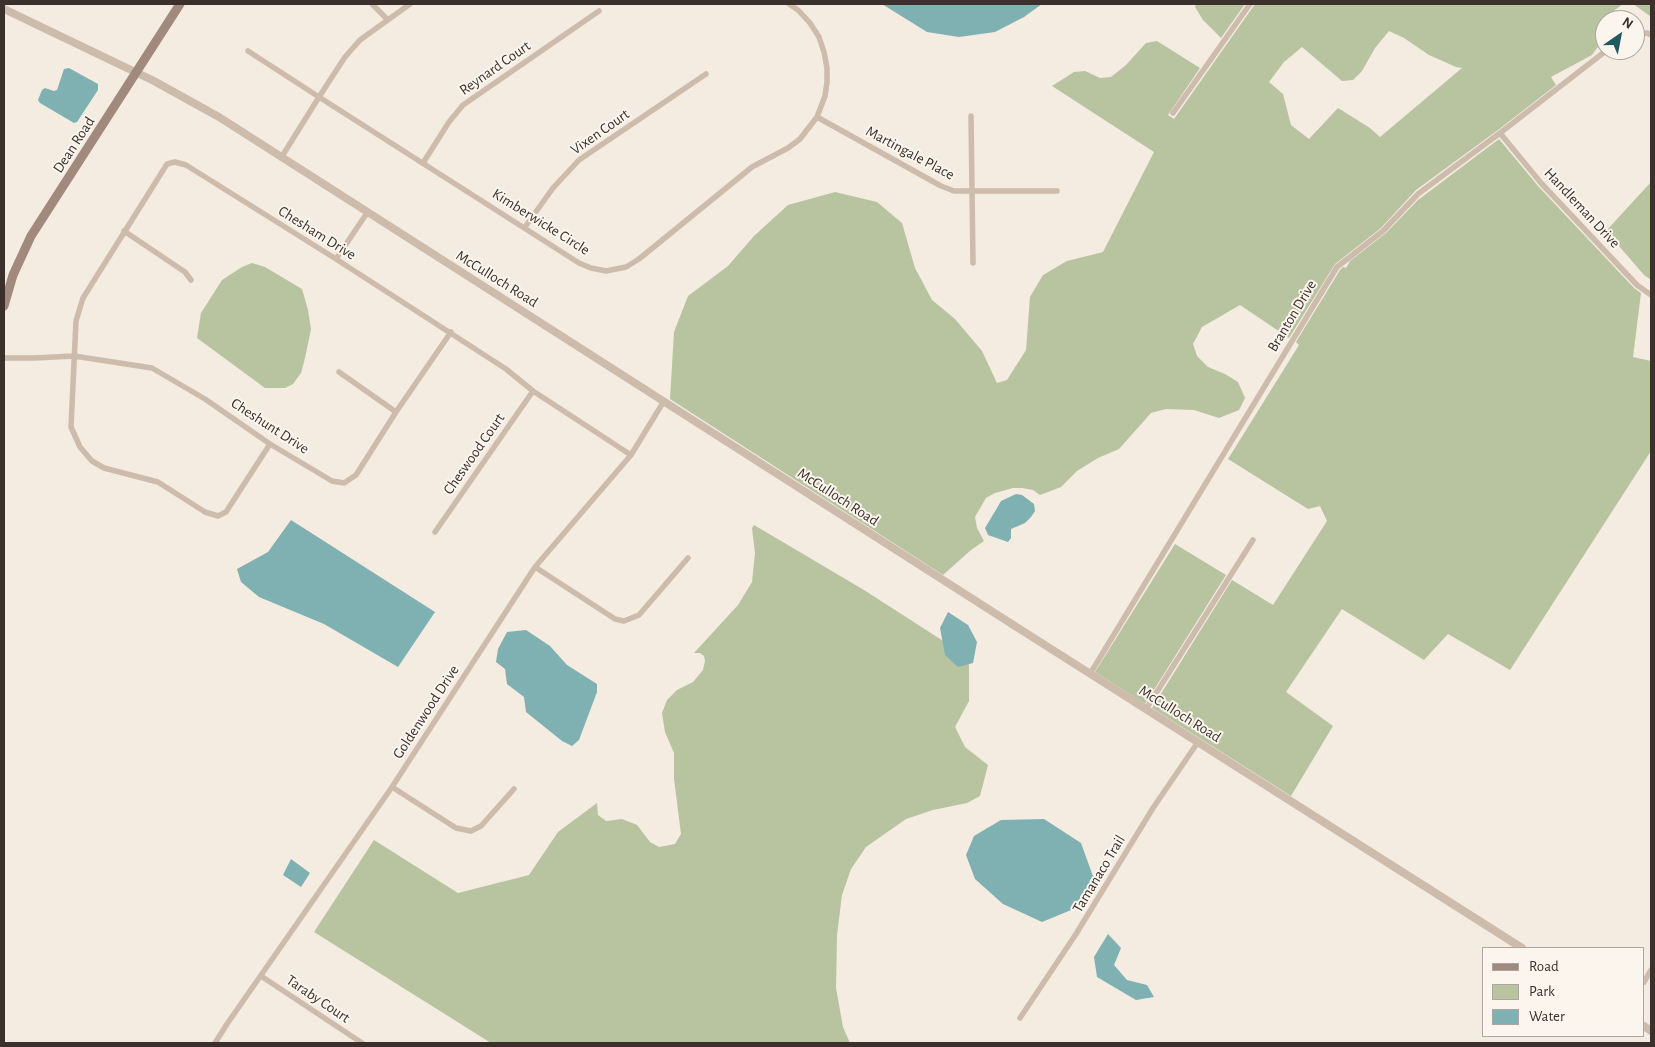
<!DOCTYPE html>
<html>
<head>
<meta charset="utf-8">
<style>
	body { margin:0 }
	#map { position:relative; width:1655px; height:1047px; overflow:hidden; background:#f4ebe1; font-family:"Alegreya Sans",sans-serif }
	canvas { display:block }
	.frame { position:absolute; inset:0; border:5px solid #3b302b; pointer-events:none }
	.legend { position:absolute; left:1482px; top:947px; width:162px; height:90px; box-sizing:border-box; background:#fbf5ee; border:1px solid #aea6a0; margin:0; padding:6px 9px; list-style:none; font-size:15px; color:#3b302b }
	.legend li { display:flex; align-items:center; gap:10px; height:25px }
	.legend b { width:25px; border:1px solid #aea6a0 }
	.north { position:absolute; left:1595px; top:10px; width:50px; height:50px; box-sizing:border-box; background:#fbf5ee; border:1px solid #aea6a0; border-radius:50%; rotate:33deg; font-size:14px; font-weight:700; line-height:20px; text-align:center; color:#3b302b }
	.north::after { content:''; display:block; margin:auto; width:18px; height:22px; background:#1f5a5e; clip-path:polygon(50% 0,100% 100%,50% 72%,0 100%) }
</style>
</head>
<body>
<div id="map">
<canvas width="1655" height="1047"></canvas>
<div class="frame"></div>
<ul class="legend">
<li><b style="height:6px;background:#a18a7d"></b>Road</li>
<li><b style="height:14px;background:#b8c4a0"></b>Park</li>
<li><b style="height:14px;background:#7fb0b2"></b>Water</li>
</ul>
<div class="north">N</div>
</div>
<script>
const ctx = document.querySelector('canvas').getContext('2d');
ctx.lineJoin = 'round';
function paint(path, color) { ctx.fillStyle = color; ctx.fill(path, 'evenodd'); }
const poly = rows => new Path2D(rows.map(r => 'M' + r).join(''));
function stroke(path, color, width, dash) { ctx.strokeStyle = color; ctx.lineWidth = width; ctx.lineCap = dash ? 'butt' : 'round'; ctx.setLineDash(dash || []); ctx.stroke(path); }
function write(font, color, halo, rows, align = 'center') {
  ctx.font = font + ' "Alegreya Sans",sans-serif'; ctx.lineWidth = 4; ctx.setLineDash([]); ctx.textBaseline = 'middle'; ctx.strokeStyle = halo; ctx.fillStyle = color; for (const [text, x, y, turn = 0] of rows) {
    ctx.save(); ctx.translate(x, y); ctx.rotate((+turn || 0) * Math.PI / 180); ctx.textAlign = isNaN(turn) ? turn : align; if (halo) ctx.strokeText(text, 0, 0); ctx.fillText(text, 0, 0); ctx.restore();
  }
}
paint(poly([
	[1196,4,1245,4,1221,38,1203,20,1195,7],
	[1255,4,1623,4,1608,15,1608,20,1605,20,1605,37,1592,55,1551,77,1556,85,1498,130,1416,190,1381,228,1335,264,1289,338,1240,305,1202,327,1193,344,1197,356,1208,367,1225,374,1238,382,1245,398,1239,410,1219,418,1194,410,1166,409,1151,413,1119,449,1098,458,1077,471,1061,487,1040,495,1033,490,1022,488,1013,488,995,493,986,498,975,517,977,528,984,541,971,550,943,575,670,399,674,332,688,296,728,266,754,236,788,205,835,192,877,202,902,223,915,268,932,300,955,319,982,351,997,383,1007,380,1026,350,1030,297,1043,275,1067,261,1103,252,1154,152,1052,86,1074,72,1085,71,1100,78,1111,77,1126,65,1146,43,1157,41,1200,68,1168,115,1174,119],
	[1389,31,1404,38,1429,55,1456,67,1462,68,1380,137,1370,128,1338,108,1309,139,1291,125,1283,94,1269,82,1284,62,1302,47,1342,81,1353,80,1362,71,1375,48],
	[1633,4,1651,4,1651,17,1650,16],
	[1499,139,1538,186,1634,288,1641,293,1633,357,1651,361,1651,451,1510,670,1448,634,1424,660,1342,609,1286,692,1333,726,1291,796,1152,708,1232,580,1273,605,1327,521,1320,506,1308,509,1228,459,1299,345,1296,342,1340,270,1343,267,1346,268,1350,261,1386,233,1418,200],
	[1651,182,1651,280,1644,275,1606,231],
	[252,263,265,267,302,289,308,310,311,329,305,358,301,373,293,384,285,388,265,388,197,338,201,313,222,280,242,267],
	[754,525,864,590,951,646,969,663,969,701,955,727,965,747,988,765,980,796,967,803,933,810,906,819,866,847,851,869,842,895,837,935,836,988,843,1027,850,1043,491,1043,314,932,374,840,458,893,529,875,558,832,597,803,598,815,606,821,622,819,637,825,650,842,659,847,675,844,681,834,674,779,674,753,665,732,662,713,667,700,677,690,693,682,703,670,705,661,704,656,700,653,694,653,738,605,752,582,755,553,752,528],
	[1175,544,1226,575,1145,704,1095,672]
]), '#b8c4a0');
paint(poly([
	[882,4,1042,4,1024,17,995,32,959,37,927,32],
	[69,68,98,84,98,90,77,122,74,123,40,103,38,100,42,90,45,88,54,91,57,90,64,69],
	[1016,494,1022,495,1034,504,1035,511,1031,517,1025,523,1011,529,1011,538,1008,542,988,535,985,528,997,508,1001,501],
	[291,520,435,612,398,667,324,624,259,597,241,582,237,569,268,552],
	[948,612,968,625,977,642,973,663,958,667,945,655,940,628],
	[526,630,550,646,567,665,597,684,597,692,579,740,572,746,562,741,526,712,524,697,507,684,505,669,496,662,498,649,507,632],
	[1044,819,1081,843,1094,879,1076,908,1042,922,1003,904,975,879,966,855,974,836,1001,820],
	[291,859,310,873,301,887,283,875],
	[1108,934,1121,948,1114,965,1127,980,1147,985,1154,997,1136,1000,1097,977,1094,957]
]), '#7fb0b2');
stroke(poly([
	[372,4,387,19],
	[410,4,360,40,345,57,319,97,579,263,591,268,606,271,626,267,639,259,752,167,788,148,800,139,817,117,825,96,827,82,827,68,824,52,819,37,810,23,798,10,789,4],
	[1635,35,1647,33,1651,35],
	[248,51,319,97,281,158],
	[1173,113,1250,4],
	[971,116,973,263],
	[817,117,941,186,954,191,1057,191],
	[1500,133,1541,183,1637,285,1651,295],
	[423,163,449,122,463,105,599,11],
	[525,227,553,188,579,160,706,74],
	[124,231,185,272,191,280],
	[336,259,367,213],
	[4,358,34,358,74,356,152,368,205,399,270,444,332,481,344,483,356,475,396,412,451,332],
	[339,372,396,412],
	[270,444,226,512,218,516,205,512,158,482,104,468,92,461,80,447,71,427,76,321,83,298,167,164,175,162,186,165,336,259,506,369,533,391,631,455],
	[435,532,533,391],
	[535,567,615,619,624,621,639,615,688,558],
	[1090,674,1337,267,1383,231,1418,194,1500,133,1607,50],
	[1146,709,1253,540],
	[392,787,456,828,471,831,481,826,514,789],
	[261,976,362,1043],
	[1644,982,1651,970],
	[1020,1018,1076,934,1153,808,1198,742],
	[215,1043,227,1024,392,787,535,567,631,455,664,401]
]), '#cdbbac', 5.5);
stroke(poly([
	[4,9,154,81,219,117,1015,626,1522,948],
	[1644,1026,1651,1031]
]), '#cdbbac', 8);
stroke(poly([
	[4,306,13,275,31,236,180,4]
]), '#a18a7d', 9);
write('15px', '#3b302b', '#fbf5ee', [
	["Reynard Court",495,68,-35],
	["Vixen Court",600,132,-35],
	["Dean Road",74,145,-57],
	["Martingale Place",910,153,28],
	["Handleman Drive",1582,208,47],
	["Kimberwicke Circle",541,222,32],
	["Chesham Drive",317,233,32],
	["McCulloch Road",497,279,32],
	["Branton Drive",1292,316,-59],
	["Cheshunt Drive",270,426,33],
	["Cheswood Court",474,454,-55],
	["McCulloch Road",838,497,33],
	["Goldenwood Drive",426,712,-57],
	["McCulloch Road",1180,714,32],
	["Tamanaco Trail",1099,874,-59],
	["Taraby Court",318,999,34]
]);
</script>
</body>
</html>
